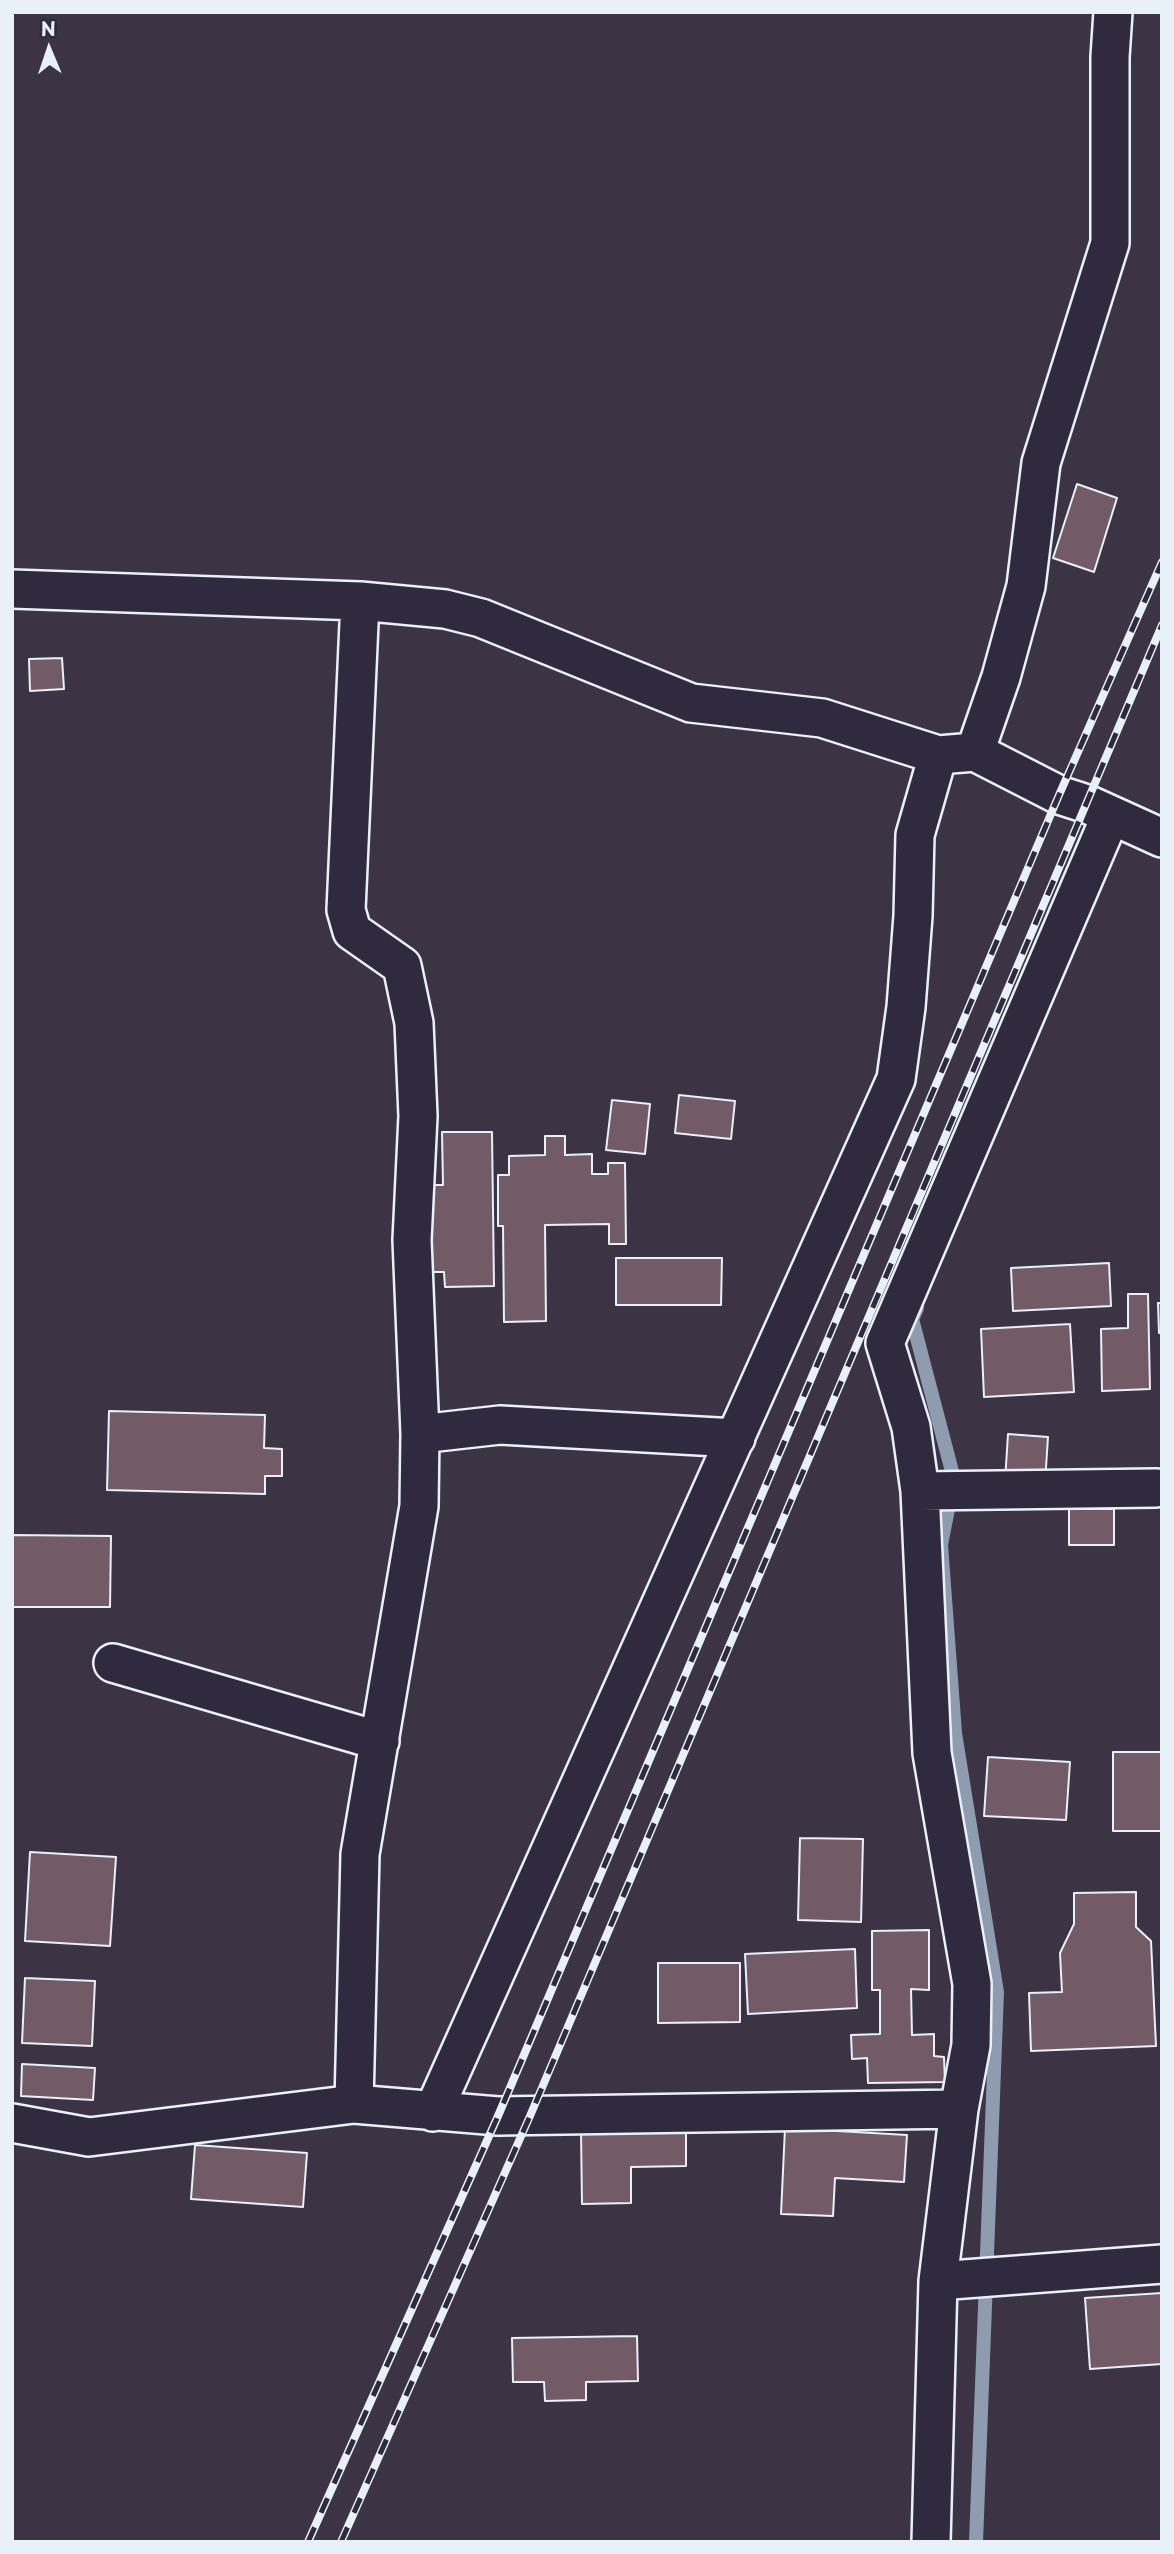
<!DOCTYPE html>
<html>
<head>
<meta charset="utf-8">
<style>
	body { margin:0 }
	#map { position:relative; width:1174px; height:2554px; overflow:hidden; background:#3c3445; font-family:"Playpen Sans",sans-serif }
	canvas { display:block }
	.frame { position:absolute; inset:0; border:14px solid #e8f1f8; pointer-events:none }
	.north { position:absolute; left:14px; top:14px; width:70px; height:70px; -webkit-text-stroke:5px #2f2a3d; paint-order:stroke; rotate:358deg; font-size:19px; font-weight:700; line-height:28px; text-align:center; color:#e8f1f8 }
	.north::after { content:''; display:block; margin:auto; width:24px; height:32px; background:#e8f1f8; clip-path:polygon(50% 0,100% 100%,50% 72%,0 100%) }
</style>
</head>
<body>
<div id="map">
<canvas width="1174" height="2554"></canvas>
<div class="frame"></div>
<div class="north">N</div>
</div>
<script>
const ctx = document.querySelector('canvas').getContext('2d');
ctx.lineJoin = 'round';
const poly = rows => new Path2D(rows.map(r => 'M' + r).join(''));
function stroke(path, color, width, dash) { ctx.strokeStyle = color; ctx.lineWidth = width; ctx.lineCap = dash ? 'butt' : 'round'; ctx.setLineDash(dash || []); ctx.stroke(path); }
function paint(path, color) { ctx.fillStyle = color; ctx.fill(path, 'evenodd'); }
stroke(poly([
	[917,1308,912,1319,954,1479,941,1545,955,1733,997,1992,976,2542]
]), '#8f9caf', 14);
const building = poly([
	[1077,484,1117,498,1094,572,1053,558,1077,484],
	[62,658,64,689,30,691,29,659,62,658],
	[679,1095,735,1101,731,1139,675,1133,679,1095],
	[612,1100,650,1104,645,1154,606,1150,612,1100],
	[442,1132,492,1132,494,1286,445,1287,444,1272,421,1272,431,1185,443,1185,442,1132],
	[545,1136,565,1136,565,1155,592,1154,592,1174,608,1174,608,1163,625,1163,626,1244,609,1244,609,1224,545,1225,546,1321,504,1322,503,1226,498,1226,498,1175,509,1175,509,1156,545,1155,545,1136],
	[616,1258,722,1258,721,1305,616,1305,616,1258],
	[1109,1263,1111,1306,1013,1311,1011,1268,1109,1263],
	[1128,1294,1148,1294,1150,1389,1102,1391,1101,1329,1128,1328,1128,1294],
	[1158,1303,1162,1303,1162,1333,1159,1333,1158,1303],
	[1070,1324,1074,1392,984,1397,981,1329,1070,1324],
	[109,1411,265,1415,264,1448,282,1449,282,1476,265,1476,265,1494,107,1490,109,1411],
	[1008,1434,1048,1437,1045,1483,1005,1481,1008,1434],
	[1069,1509,1114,1509,1114,1545,1069,1545,1069,1509],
	[12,1535,111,1536,110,1607,12,1607,12,1535],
	[1113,1752,1162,1752,1162,1831,1113,1831,1113,1752],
	[988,1757,1070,1762,1066,1820,984,1816,988,1757],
	[800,1838,863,1839,861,1922,798,1920,800,1838],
	[30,1852,116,1857,110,1946,25,1941,30,1852],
	[1136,1892,1136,1927,1151,1941,1156,2046,1031,2051,1029,1993,1062,1992,1060,1953,1074,1924,1074,1893,1136,1892],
	[929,1930,929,1990,911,1989,912,2035,934,2034,934,2056,944,2057,945,2082,868,2083,867,2058,852,2059,851,2035,880,2034,880,1990,872,1990,872,1931,929,1930],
	[855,1949,857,2008,748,2014,745,1954,855,1949],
	[658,1963,740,1963,740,2022,658,2023,658,1963],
	[25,1978,95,1981,92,2046,22,2043,25,1978],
	[22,2064,95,2068,93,2100,21,2096,22,2064],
	[785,2128,907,2135,904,2182,835,2178,833,2216,781,2214,785,2128],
	[630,2130,630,2133,686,2133,686,2166,631,2167,631,2203,582,2204,581,2131,630,2130],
	[195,2145,307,2153,303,2207,191,2199,195,2145],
	[1162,2293,1162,2364,1090,2369,1085,2298,1162,2293],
	[637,2336,638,2381,586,2382,586,2400,545,2401,544,2382,513,2382,512,2338,637,2336]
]);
paint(building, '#725a66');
stroke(building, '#e8f1f8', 2);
const street = poly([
	[12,589,360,601,445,609,481,618,691,703,822,718,938,755,975,752,1059,795,1087,804,1162,838],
	[360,601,346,910,352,931,402,966,414,1023,418,1116,412,1240,420,1434],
	[975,752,1001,677,1026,586,1041,463,1110,243,1110,57,1113,12],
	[920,1491,1156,1488],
	[113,1663,380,1741],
	[354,2104,360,1854,419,1506,420,1434,500,1425,736,1438],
	[433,2112,896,1079,906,1007,913,916,915,835,938,755],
	[12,2123,89,2137,354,2104,498,2116,959,2109],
	[938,2281,1162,2264],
	[931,2542,938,2281,959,2109,971,2045,972,1984,932,1753,920,1491,911,1427,885,1343,1111,815]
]);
stroke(street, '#e8f1f8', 42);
stroke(street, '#2f2a3d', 37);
const rail = poly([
	[308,2542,498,2116,1059,795,1162,562],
	[341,2542,530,2116,1162,625]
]);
stroke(rail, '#e8f1f8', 8);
stroke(rail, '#2f2a3d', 5, [16]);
</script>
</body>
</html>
